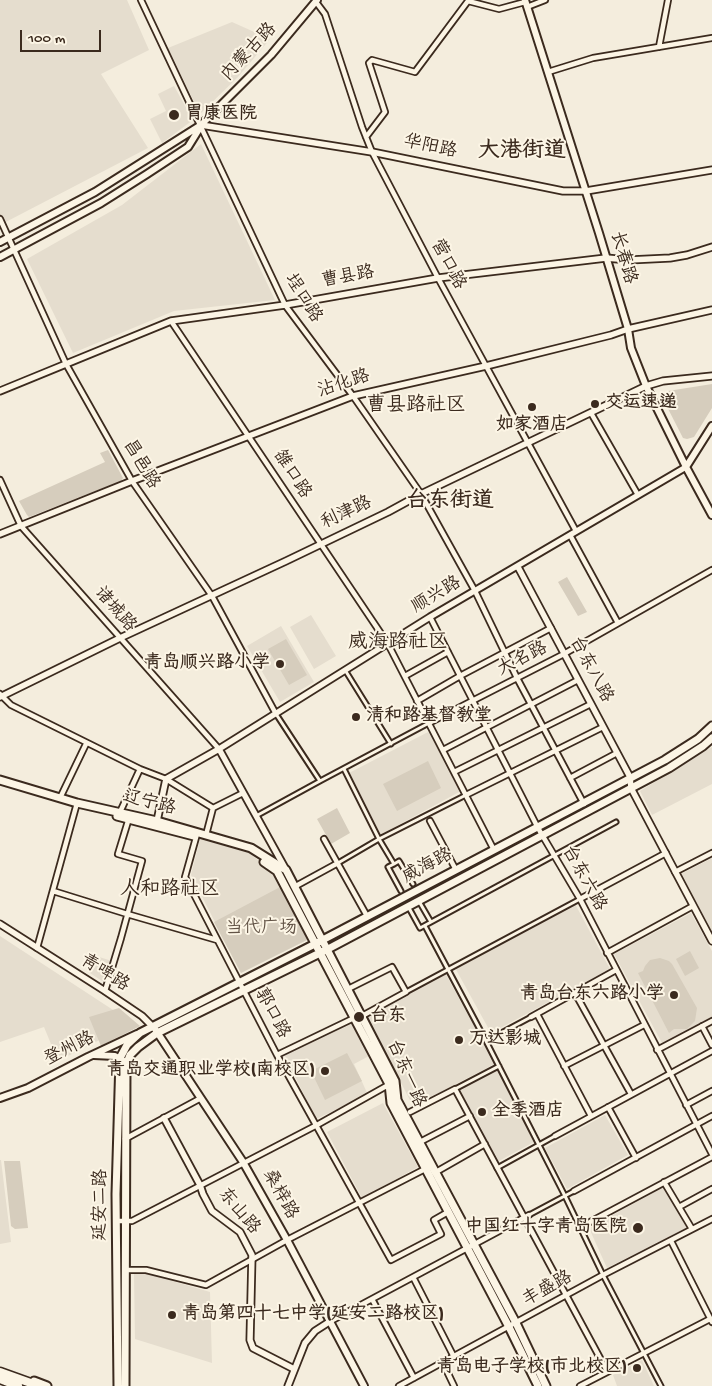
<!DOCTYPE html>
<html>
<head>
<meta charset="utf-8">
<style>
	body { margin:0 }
	#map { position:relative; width:712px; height:1386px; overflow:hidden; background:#f4eddd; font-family:"Gochi Hand",sans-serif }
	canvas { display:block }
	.scale { position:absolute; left:20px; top:30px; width:81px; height:22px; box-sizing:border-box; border:2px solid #3b2a1e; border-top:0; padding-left:6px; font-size:15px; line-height:18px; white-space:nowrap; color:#3b2a1e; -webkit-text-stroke:4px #fcf5e5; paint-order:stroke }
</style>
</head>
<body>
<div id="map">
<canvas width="712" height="1386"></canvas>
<div class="scale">100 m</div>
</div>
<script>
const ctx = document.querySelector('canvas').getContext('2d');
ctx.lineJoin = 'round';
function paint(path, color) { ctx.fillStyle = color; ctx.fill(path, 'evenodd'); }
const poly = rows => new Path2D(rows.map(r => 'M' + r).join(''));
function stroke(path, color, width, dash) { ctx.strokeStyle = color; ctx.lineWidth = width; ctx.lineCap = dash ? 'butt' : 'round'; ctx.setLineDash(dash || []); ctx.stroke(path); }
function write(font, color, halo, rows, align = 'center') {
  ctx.font = font + ' "Gochi Hand","LXGW WenKai TC",sans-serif'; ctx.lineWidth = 4; ctx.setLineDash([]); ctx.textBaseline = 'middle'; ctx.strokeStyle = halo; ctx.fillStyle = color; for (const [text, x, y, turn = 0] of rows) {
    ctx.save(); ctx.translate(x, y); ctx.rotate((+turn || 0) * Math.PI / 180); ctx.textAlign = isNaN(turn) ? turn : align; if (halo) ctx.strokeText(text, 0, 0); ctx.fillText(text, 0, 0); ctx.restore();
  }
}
paint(poly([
	[0,0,127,0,149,50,101,74,148,148,0,225],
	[232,22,270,39,238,77,200,114,168,48],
	[174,86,193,120,162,143,150,119,166,111,158,94],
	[201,144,275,300,174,311,73,353,27,259,122,205],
	[311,615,336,656,314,669,290,627],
	[281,626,314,682,280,702,247,646],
	[430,731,461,791,380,835,349,773],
	[712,747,712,784,652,815,640,791],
	[200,839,249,853,275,873,282,886,241,973,191,875],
	[712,858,712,932,681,874],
	[574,902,610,969,491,1033,454,966],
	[691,913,712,951,712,1017,662,1043,614,954],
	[0,936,133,1023,58,1061,44,1027,0,1042],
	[96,956,112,961,106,980,102,981,90,973],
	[444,971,495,1064,413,1106,366,1015],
	[352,1022,369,1056,354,1064,368,1095,316,1119,284,1054],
	[497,1069,534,1142,497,1162,459,1090],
	[383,1103,418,1167,362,1198,327,1132],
	[605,1115,628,1155,567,1189,545,1148],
	[0,1160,1,1160,11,1242,0,1244],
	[664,1187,687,1228,607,1268,589,1228],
	[134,1274,148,1274,210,1292,212,1363,135,1339],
	[642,1360,654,1386,617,1386,613,1375]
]), '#e5ddce');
paint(poly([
	[712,384,712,408,694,437,687,439,683,438,662,397,668,391],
	[108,450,123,478,121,481,29,517,27,515,19,501,105,462,100,453],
	[567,577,587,612,578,616,558,582],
	[286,639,307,675,289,685,268,649],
	[428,761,441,788,397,811,383,784],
	[337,808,350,833,331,844,317,819],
	[282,886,309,939,241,973,214,922],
	[690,951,699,968,685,976,676,959],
	[660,958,669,961,672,964,697,1008,695,1021,687,1029,674,1029,669,1033,638,973,643,971,645,966,650,960],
	[119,1008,140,1026,101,1046,89,1017],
	[347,1053,362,1081,325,1100,311,1071],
	[4,1161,20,1161,28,1228,15,1229,11,1226]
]), '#d6cdbd');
const pedestrian = poly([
	[345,670,391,744],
	[276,714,320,781,429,723],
	[344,769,379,839,394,864],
	[256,816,320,781],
	[338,863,379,839,466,795],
	[401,891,388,867,394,864,399,861,413,884],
	[420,903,431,922],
	[409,908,420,928,616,822],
	[425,926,486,1041,565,1196,603,1275,661,1386],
	[406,992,580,899],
	[486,1041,531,1017],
	[455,1089,499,1066],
	[497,1168,555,1136],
	[529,1215,574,1191],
	[580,1228,590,1222]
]);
const minor = poly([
	[141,0,285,305,353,396,421,494,475,591,517,678,584,804],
	[316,2,325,14,362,127,372,152,438,278,576,531],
	[527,7,545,0],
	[659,47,668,0],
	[548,72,593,58,712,38],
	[366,137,385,112,369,63,372,60,415,72,468,1,499,9,525,2],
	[0,219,66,364,132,481,212,596,276,714],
	[171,321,388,644,494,850],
	[591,413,638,495],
	[0,480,21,526,219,749],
	[570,535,618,623],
	[430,617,538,828,580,899,712,1154],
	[405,676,448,652],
	[0,694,11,705,140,769,166,779,213,808],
	[417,701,460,676,551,628],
	[429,723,562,655,712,570],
	[443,750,578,680],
	[454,772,591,704],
	[570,778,617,753],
	[466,795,603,727],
	[60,798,86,744],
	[120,812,140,769],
	[430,821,456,870],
	[197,834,185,877,277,1055,391,1260,441,1234,434,1220,448,1212],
	[206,835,213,808,243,793],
	[324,839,367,916],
	[675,872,712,853],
	[294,887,338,863],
	[53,891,127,914,217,940],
	[580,899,666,853],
	[37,948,77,803],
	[607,953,693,906],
	[348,989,392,967,406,992,362,1016],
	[105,991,121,938,142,861,118,854,129,818],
	[575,993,631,1094],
	[537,1014,591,1116],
	[531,1017,616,970],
	[702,1026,712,1045],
	[657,1050,712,1021],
	[277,1055,354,1018],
	[564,1066,644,1025],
	[686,1105,712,1091],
	[608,1107,636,1158],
	[410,1112,455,1089,607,1371],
	[555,1136,712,1051],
	[125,1139,201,1098],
	[420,1142,470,1116],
	[436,1172,485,1144],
	[664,1182,692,1229],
	[574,1191,712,1116],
	[679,1207,712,1189],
	[117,1221,132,1221,317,1125,390,1084],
	[590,1222,712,1157],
	[671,1241,712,1322],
	[125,1270,146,1270,206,1285,287,1240,427,1168],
	[413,1277,454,1357],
	[372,1299,414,1378],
	[329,1322,529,1215],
	[443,1363,454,1386],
	[399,1386,603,1275,712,1219],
	[580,1386,710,1319]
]);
const tertiary = poly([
	[201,125,372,152,563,191,586,191,712,170],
	[0,391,171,321,285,305,438,278,606,258,629,260,670,258,687,255,712,247],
	[0,534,132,481,353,396,486,366,611,335,628,329,712,310],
	[518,567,630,777,631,788,712,941],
	[0,697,120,638,286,561,388,512,421,494,646,386,663,381,712,376],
	[219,749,285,868],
	[157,821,166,779,219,749,430,617,686,467],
	[0,924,105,991,142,1016,153,1027],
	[164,1118,200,1185,203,1194,212,1211,240,1232,252,1255,250,1340,253,1348,294,1369],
	[288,1386,305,1343,315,1331,329,1322]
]);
const secondary = poly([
	[525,0,599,233,628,329,631,348,646,386,686,467,712,515],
	[0,242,95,192,201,125,271,55,317,0],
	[0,257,101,203,147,174,188,147,201,126],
	[686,467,712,426],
	[155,1029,243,1162,287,1240,364,1386],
	[94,1055,115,1056,124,1061,126,1065],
	[0,1098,28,1088,88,1057,137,1034]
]);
const primary = poly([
	[0,780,77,803,157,821,251,848,286,870,395,1081,397,1100,516,1323,546,1386],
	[117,816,194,836],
	[264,862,277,871,389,1084,391,1103,509,1327,538,1386],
	[34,1381,47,1386],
	[118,1386,116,1194,120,1058,127,1045,140,1033,315,944,665,760,698,739,712,726],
	[125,1386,126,1065,130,1055,138,1047,157,1033,328,949,669,768,703,746,712,738]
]);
const trunk = poly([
	[0,1372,39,1386],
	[0,1379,18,1386]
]);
stroke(pedestrian, '#3b2a1e', 7);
stroke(minor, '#3b2a1e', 8);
stroke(tertiary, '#3b2a1e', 9);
stroke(secondary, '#3b2a1e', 10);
stroke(primary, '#3b2a1e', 11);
stroke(trunk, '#3b2a1e', 11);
stroke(pedestrian, '#fcf5e5', 3);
stroke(minor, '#fcf5e5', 4.5);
stroke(tertiary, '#fcf5e5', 5.5);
stroke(secondary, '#fcf5e5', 6);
stroke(primary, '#fcf5e5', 7);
stroke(trunk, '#fcf5e5', 8);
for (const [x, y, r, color] of [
	[174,115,6,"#3b2a1e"],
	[595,404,5,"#3b2a1e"],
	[532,407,5,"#3b2a1e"],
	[280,664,5,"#3b2a1e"],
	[356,717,5,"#3b2a1e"],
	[674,995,5,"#3b2a1e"],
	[359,1017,6,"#3b2a1e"],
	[459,1040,5,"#3b2a1e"],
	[325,1071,5,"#3b2a1e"],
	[482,1112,5,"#3b2a1e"],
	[638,1228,6,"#3b2a1e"],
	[172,1315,5,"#3b2a1e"],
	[637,1368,5,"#3b2a1e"]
]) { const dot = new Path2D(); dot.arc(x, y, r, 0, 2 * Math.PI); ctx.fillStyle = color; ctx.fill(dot); stroke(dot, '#fcf5e5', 2); }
write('18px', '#3b2a1e', '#fcf5e5', [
	["内蒙古路",250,53,-47],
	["华阳路",430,148,12],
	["长春路",622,258,74],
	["营口路",447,265,62],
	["曹县路",348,278,-10],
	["埕口路",302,299,58],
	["沾化路",344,385,-18],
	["昌邑路",140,465,59],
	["雒口路",291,475,57],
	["利津路",347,514,-25],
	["顺兴路",437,596,-31],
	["诸城路",114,610,49],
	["大名路",523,660,-27],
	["台东八路",590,670,62],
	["辽宁路",149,804,14],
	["威海路",428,867,-28],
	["台东六路",583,879,61],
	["青啤路",104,974,32],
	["郭口路",271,1014,62],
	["登州路",70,1050,-27],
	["台东一路",405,1074,67],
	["桑梓路",279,1195,61],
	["延安二路",102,1205,-89],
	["东山路",238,1212,50],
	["丰盛路",548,1290,-29]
]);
write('bold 18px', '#3b2a1e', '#fcf5e5', [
	["胃康医院",185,115],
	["交运速递",605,404],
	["如家酒店",532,426,"center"],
	["青岛顺兴路小学",270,664,"right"],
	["清和路基督教堂",366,717],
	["青岛台东六路小学",664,995,"right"],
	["台东",370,1017],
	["万达影城",469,1040],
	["青岛交通职业学校(南校区)",315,1071,"right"],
	["全季酒店",492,1112],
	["中国红十字青岛医院",627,1228,"right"],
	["青岛第四十七中学(延安二路校区)",182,1315],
	["青岛电子学校(市北校区)",627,1368,"right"]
], 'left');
write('18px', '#625346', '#fcf5e5', [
	["当代广场",261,929]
]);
write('20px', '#3b2a1e', '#fcf5e5', [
	["曹县路社区",416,407],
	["威海路社区",398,644],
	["人和路社区",170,891]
]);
write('bold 22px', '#3b2a1e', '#fcf5e5', [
	["大港街道",522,153],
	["台东街道",450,503]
]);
</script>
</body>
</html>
